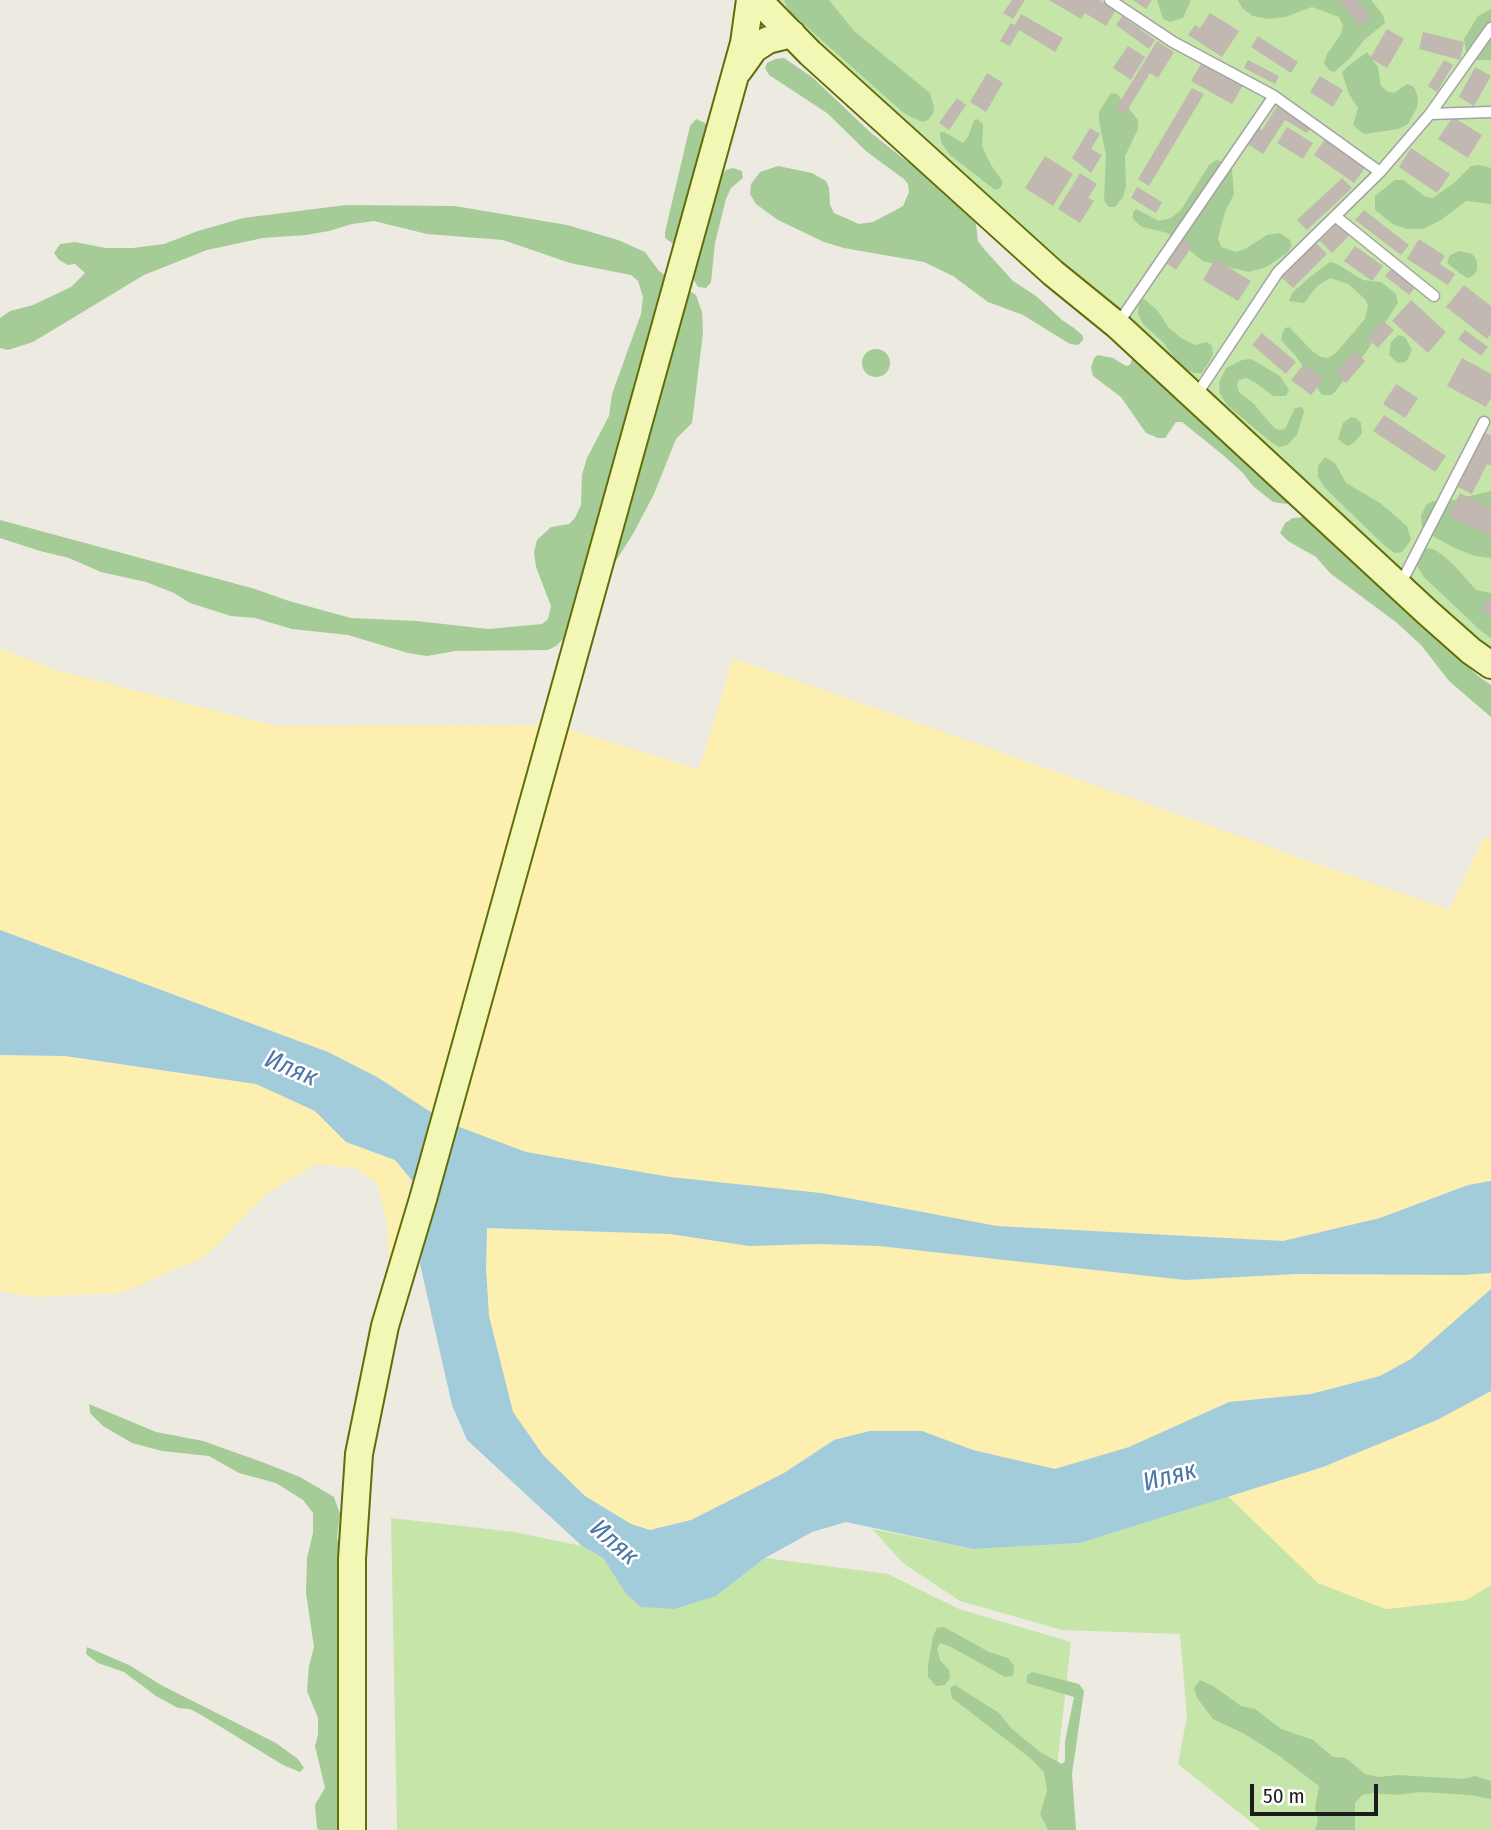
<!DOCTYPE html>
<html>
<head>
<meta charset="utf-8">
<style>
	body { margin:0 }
	#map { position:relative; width:1491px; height:1830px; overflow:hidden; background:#edeae2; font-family:"Fira Sans Condensed",sans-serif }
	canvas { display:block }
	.scale { position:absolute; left:1250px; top:1784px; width:128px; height:32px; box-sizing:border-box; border:4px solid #1c1c1c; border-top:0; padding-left:9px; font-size:21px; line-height:24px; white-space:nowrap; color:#1c1c1c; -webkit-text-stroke:5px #fff; paint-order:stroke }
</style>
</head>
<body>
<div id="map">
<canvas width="1491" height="1830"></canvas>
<div class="scale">50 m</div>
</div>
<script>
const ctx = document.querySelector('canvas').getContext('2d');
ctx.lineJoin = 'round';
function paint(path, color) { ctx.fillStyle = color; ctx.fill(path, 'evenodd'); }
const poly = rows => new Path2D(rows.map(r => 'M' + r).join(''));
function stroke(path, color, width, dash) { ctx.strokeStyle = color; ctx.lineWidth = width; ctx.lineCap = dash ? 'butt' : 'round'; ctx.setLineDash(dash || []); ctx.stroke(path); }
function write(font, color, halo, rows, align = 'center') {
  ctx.font = font + ' "Fira Sans Condensed",sans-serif'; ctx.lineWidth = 5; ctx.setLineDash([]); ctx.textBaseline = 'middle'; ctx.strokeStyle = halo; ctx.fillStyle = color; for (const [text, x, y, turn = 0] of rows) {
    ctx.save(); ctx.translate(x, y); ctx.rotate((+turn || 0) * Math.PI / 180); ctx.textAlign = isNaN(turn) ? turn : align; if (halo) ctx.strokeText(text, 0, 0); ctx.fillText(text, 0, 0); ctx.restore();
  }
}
paint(poly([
	[758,0,1491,0,1491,666],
	[1228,1496,1318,1583,1386,1609,1466,1600,1491,1585,1491,1830,1261,1830,1178,1764,1187,1716,1180,1634,1062,1630,960,1601,903,1563,872,1529,974,1549,1080,1543],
	[391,1518,514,1532,582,1546,603,1558,626,1594,716,1596,765,1558,888,1574,959,1609,1071,1642,1050,1830,397,1830]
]), '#c5e6a8');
paint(poly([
	[784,0,829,0,854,31,930,93,934,107,933,114,928,120,922,122,905,114,790,12],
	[1157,0,1191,0,1183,18,1170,22,1163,19],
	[1238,0,1371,0,1383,15,1385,23,1364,40,1350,58,1334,72,1329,70,1324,63,1327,54,1341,34,1343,26,1339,17,1312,7,1285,17,1267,19,1253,16,1242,8],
	[1491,9,1491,60,1477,60,1466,52,1464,39,1478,16],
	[1367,52,1378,67,1381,86,1387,91,1394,93,1407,84,1414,87,1418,97,1417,107,1408,124,1398,129,1364,134,1353,125,1358,108,1349,94,1342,73,1347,67],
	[784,58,812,77,870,132,905,160,922,167,975,216,978,241,984,249,1013,281,1036,296,1062,320,1074,328,1083,336,1083,340,1078,345,1070,344,1023,315,988,302,953,276,924,262,844,248,824,242,778,220,756,204,750,194,751,184,760,172,778,166,812,173,826,181,829,188,830,205,834,213,859,224,873,222,894,211,903,206,909,192,908,184,904,179,867,152,827,113,769,75,765,68,767,63,775,59],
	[1111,93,1117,94,1138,120,1138,129,1125,156,1126,186,1123,197,1115,207,1109,207,1104,201,1106,156,1099,121,1099,112],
	[696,119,705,123,710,130,675,245,665,238,665,232,690,126],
	[977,119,983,124,982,146,991,165,1003,182,1000,188,995,190,950,155,942,144,940,136,940,132,944,132,963,143,968,137,974,120],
	[1216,160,1227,163,1232,170,1234,194,1225,212,1218,238,1221,247,1236,252,1245,249,1267,235,1280,233,1290,240,1292,246,1287,253,1266,267,1249,272,1203,261,1168,233,1142,227,1133,219,1133,212,1136,209,1159,221,1171,218,1181,210,1209,165],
	[1479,165,1491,168,1491,204,1466,201,1441,220,1423,229,1407,229,1394,225,1375,210,1375,196,1395,180,1403,180,1426,197,1433,198,1454,183,1471,166],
	[733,168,742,171,743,178,731,188,726,199,715,243,711,282,706,288,698,287,691,275,699,244,705,234,721,176,726,170],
	[346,205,455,206,567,225,618,240,645,252,659,271,696,295,702,312,703,333,692,423,676,439,654,494,633,534,571,631,556,646,548,650,455,651,427,656,408,653,348,635,292,629,255,618,231,616,190,603,174,593,146,582,101,572,69,558,40,551,0,538,0,520,255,589,289,601,351,618,417,621,488,629,542,624,548,619,551,606,536,567,534,552,537,540,551,527,569,524,575,518,581,505,582,475,587,458,609,416,612,394,641,314,643,297,638,281,631,275,570,263,503,240,427,234,374,221,352,224,329,231,306,235,263,238,207,250,144,275,33,342,8,350,0,348,0,318,10,311,33,305,71,287,85,273,75,264,68,265,59,260,54,253,60,244,75,242,106,248,133,248,164,244,198,231,243,218],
	[1460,251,1472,254,1477,261,1477,270,1473,276,1468,278,1461,274,1447,263,1450,255],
	[1330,262,1337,264,1363,280,1381,282,1396,294,1398,303,1366,352,1334,393,1330,395,1322,395,1295,355,1281,340,1282,334,1285,328,1289,327,1312,351,1321,357,1328,358,1336,353,1365,319,1368,305,1365,299,1348,284,1330,278,1317,286,1304,303,1289,301,1293,292,1309,278],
	[1144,299,1158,311,1168,327,1181,338,1195,345,1207,342,1212,346,1213,355,1202,373,1194,373,1180,366,1163,342,1143,324,1138,314,1139,304,1141,300],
	[1398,335,1405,337,1412,350,1406,362,1398,363,1389,355,1391,342],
	'862 363a14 14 0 1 1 28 0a14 14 0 1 1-28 0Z',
	[1098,355,1113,358,1126,366,1130,365,1133,357,1147,370,1149,376,1160,376,1291,500,1287,504,1273,502,1253,486,1242,472,1223,455,1182,422,1176,422,1165,438,1158,438,1146,433,1121,397,1093,376,1091,368,1094,358],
	[1251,359,1280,376,1289,390,1286,396,1273,396,1256,383,1246,378,1239,380,1237,385,1239,392,1254,404,1274,428,1280,430,1285,429,1295,408,1302,407,1304,412,1297,435,1287,445,1279,447,1271,442,1228,406,1220,394,1219,382,1226,368,1242,360],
	[1351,417,1356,418,1361,423,1362,433,1354,443,1347,446,1338,439,1343,423],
	[1325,457,1335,463,1346,483,1380,503,1407,526,1411,540,1402,552,1395,553,1385,546,1326,489,1318,477,1318,466],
	[1491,491,1491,558,1475,556,1455,548,1436,538,1422,526,1421,515,1427,504,1434,501,1449,501],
	[1304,517,1315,522,1478,676,1491,685,1491,717,1449,681,1421,645,1397,623,1330,573,1316,557,1288,541,1280,533,1285,523,1293,518],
	[1424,548,1433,549,1441,554,1453,564,1476,590,1491,593,1491,638,1481,631,1424,577,1417,566,1418,557],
	[89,1404,156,1432,203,1441,262,1462,300,1477,334,1497,340,1514,337,1538,346,1558,348,1830,319,1830,317,1828,315,1805,325,1788,315,1746,318,1735,318,1718,307,1691,309,1666,314,1647,306,1593,307,1558,313,1533,313,1513,303,1500,276,1483,239,1473,209,1456,162,1451,132,1443,103,1426,90,1413],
	[944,1627,989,1652,1008,1658,1014,1666,1013,1676,1005,1677,951,1647,940,1643,937,1649,940,1660,949,1670,950,1677,945,1685,936,1686,928,1677,928,1666,933,1636,937,1628],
	[87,1647,129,1665,161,1685,276,1743,298,1759,304,1768,300,1772,283,1765,203,1716,190,1709,178,1708,156,1696,124,1672,98,1663,86,1654],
	[1032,1672,1079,1684,1084,1691,1072,1774,1076,1830,1048,1830,1040,1814,1047,1791,1044,1772,1029,1757,952,1698,950,1688,955,1685,999,1713,1012,1729,1040,1752,1062,1764,1065,1761,1065,1741,1074,1697,1027,1683,1027,1675],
	[1200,1680,1213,1686,1241,1706,1255,1709,1281,1729,1313,1740,1333,1757,1346,1758,1365,1774,1379,1777,1398,1775,1463,1779,1475,1776,1491,1781,1491,1799,1470,1795,1421,1792,1397,1795,1374,1793,1362,1795,1355,1803,1355,1830,1315,1830,1318,1820,1315,1808,1319,1786,1278,1755,1243,1733,1213,1719,1197,1698,1194,1688]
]), '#a5cb97');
paint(poly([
	[0,648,55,670,276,726,555,725,699,769,733,658,1449,910,1484,837,1491,839,1491,1181,1468,1185,1380,1218,1283,1241,997,1226,670,1177,526,1152,446,1122,377,1077,328,1052,0,930],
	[0,1055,65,1056,256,1084,315,1111,346,1142,395,1160,409,1178,411,1208,394,1326,386,1218,377,1184,358,1169,316,1164,269,1192,205,1257,121,1293,32,1297,0,1291],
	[487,1228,670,1234,749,1246,817,1244,879,1246,1185,1280,1296,1274,1491,1273,1491,1289,1411,1359,1380,1376,1311,1394,1229,1402,1129,1447,1054,1469,973,1450,922,1431,834,1440,784,1473,691,1520,650,1530,631,1524,585,1496,543,1455,513,1412,489,1316,486,1268],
	[1491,1391,1491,1585,1466,1600,1386,1609,1318,1583,1228,1496,1323,1467,1437,1420]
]), '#fcefb0');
paint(poly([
	[0,930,328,1052,377,1077,446,1122,526,1152,670,1177,821,1193,997,1226,1283,1241,1380,1218,1468,1185,1491,1181,1491,1273,1464,1275,1296,1274,1185,1280,879,1246,817,1244,749,1246,670,1234,487,1228,486,1268,489,1316,513,1412,543,1455,585,1496,631,1524,650,1530,691,1520,784,1473,834,1440,870,1431,922,1431,973,1450,1055,1469,1129,1447,1229,1402,1311,1394,1380,1376,1411,1359,1491,1289,1491,1391,1437,1420,1323,1467,1080,1543,973,1549,846,1522,812,1532,765,1558,716,1596,674,1609,641,1607,626,1594,603,1558,582,1546,467,1440,452,1405,420,1264,431,1213,426,1197,395,1160,346,1142,315,1111,256,1084,65,1056,0,1055]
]), '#a3ccda');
paint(poly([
	[1012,0,1025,0,1013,19,1003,13],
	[1049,0,1099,0,1116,10,1106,26,1085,13,1081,19],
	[1133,0,1152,0,1146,9],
	[1339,0,1357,0,1371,17,1360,26],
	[1210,13,1239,31,1222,57,1188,35,1195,25,1200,28],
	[1021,14,1063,38,1055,52,1019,30,1010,46,1000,41,1011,23,1015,25],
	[1122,16,1155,40,1149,49,1116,25],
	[1387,29,1404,39,1387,68,1370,58],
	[1423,32,1464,42,1460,60,1419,49],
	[1258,36,1298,62,1291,73,1251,47],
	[1157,41,1174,52,1158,78,1150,73,1125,114,1116,108],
	[1128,46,1145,57,1131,80,1113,68],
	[1248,60,1279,76,1275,84,1244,68],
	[1444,60,1453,65,1437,92,1428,86],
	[1202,62,1243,85,1232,104,1191,81],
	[1475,67,1491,76,1474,106,1459,97],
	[987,73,1003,83,986,112,970,102],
	[1320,76,1343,90,1333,107,1310,92],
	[1192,88,1204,94,1149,186,1138,179],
	[957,98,966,105,949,130,939,123],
	[1277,106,1311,127,1307,133,1285,120,1263,154,1248,144,1259,128,1262,130],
	[1453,117,1482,135,1468,158,1438,139],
	[1287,127,1313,143,1303,159,1277,143],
	[1090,128,1100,134,1091,149,1102,155,1091,173,1072,158],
	[1325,139,1365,168,1354,183,1314,155],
	[1411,148,1450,174,1437,193,1399,167],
	[1045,156,1073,174,1053,206,1025,188],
	[1080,173,1097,184,1088,198,1094,201,1080,223,1058,209],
	[1342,178,1352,188,1307,230,1297,220],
	[1137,187,1162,202,1156,213,1131,198],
	[1364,210,1409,245,1401,255,1355,220],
	[1340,220,1353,232,1332,253,1320,241],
	[1181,238,1193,245,1176,270,1165,262],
	[1419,239,1445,256,1440,264,1455,274,1448,285,1407,259],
	[1316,243,1327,254,1293,288,1281,277],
	[1355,246,1383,266,1372,281,1344,261],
	[1215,259,1251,281,1238,301,1203,280],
	[1394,266,1417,285,1409,295,1385,276],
	[1464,285,1491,306,1491,334,1487,339,1446,307],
	[1411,300,1446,332,1428,353,1392,321],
	[1383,321,1394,330,1378,348,1367,338],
	[1465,330,1488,347,1481,356,1458,339],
	[1262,333,1296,362,1286,374,1252,345],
	[1355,351,1365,361,1346,383,1335,373],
	[1462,358,1491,374,1491,398,1486,407,1447,386],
	[1304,364,1324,379,1311,395,1291,380],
	[1396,384,1418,398,1405,418,1383,404],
	[1384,415,1446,456,1435,472,1373,431],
	[1485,433,1491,435,1491,466,1487,464,1472,494,1458,487],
	[1460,493,1491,508,1490,536,1449,516],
	[1488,598,1491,600,1491,616,1481,609]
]), '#c1b9b1');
const lane = poly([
	[1110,0,1173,42,1274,96,1380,172],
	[1430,114,1491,28],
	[1335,216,1434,296],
	[1117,325,1274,96],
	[1195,397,1278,272,1380,172,1430,114,1491,112],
	[1401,583,1484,422]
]);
const secondary = poly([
	[758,0,810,53,1053,273,1117,325,1427,612,1471,651,1491,665],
	[739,70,754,49,768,40,792,34],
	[352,1830,352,1559,359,1454,385,1326,423,1199,744,43,750,0]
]);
stroke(lane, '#a3a3a3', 13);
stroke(secondary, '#606e08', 30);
stroke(lane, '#fff', 10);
stroke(secondary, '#f2f7b6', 26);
write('italic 26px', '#4c77a8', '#fff', [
	["Иляк",291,1069,23],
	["Иляк",1170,1477,-15],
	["Иляк",614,1543,41]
]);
</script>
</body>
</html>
